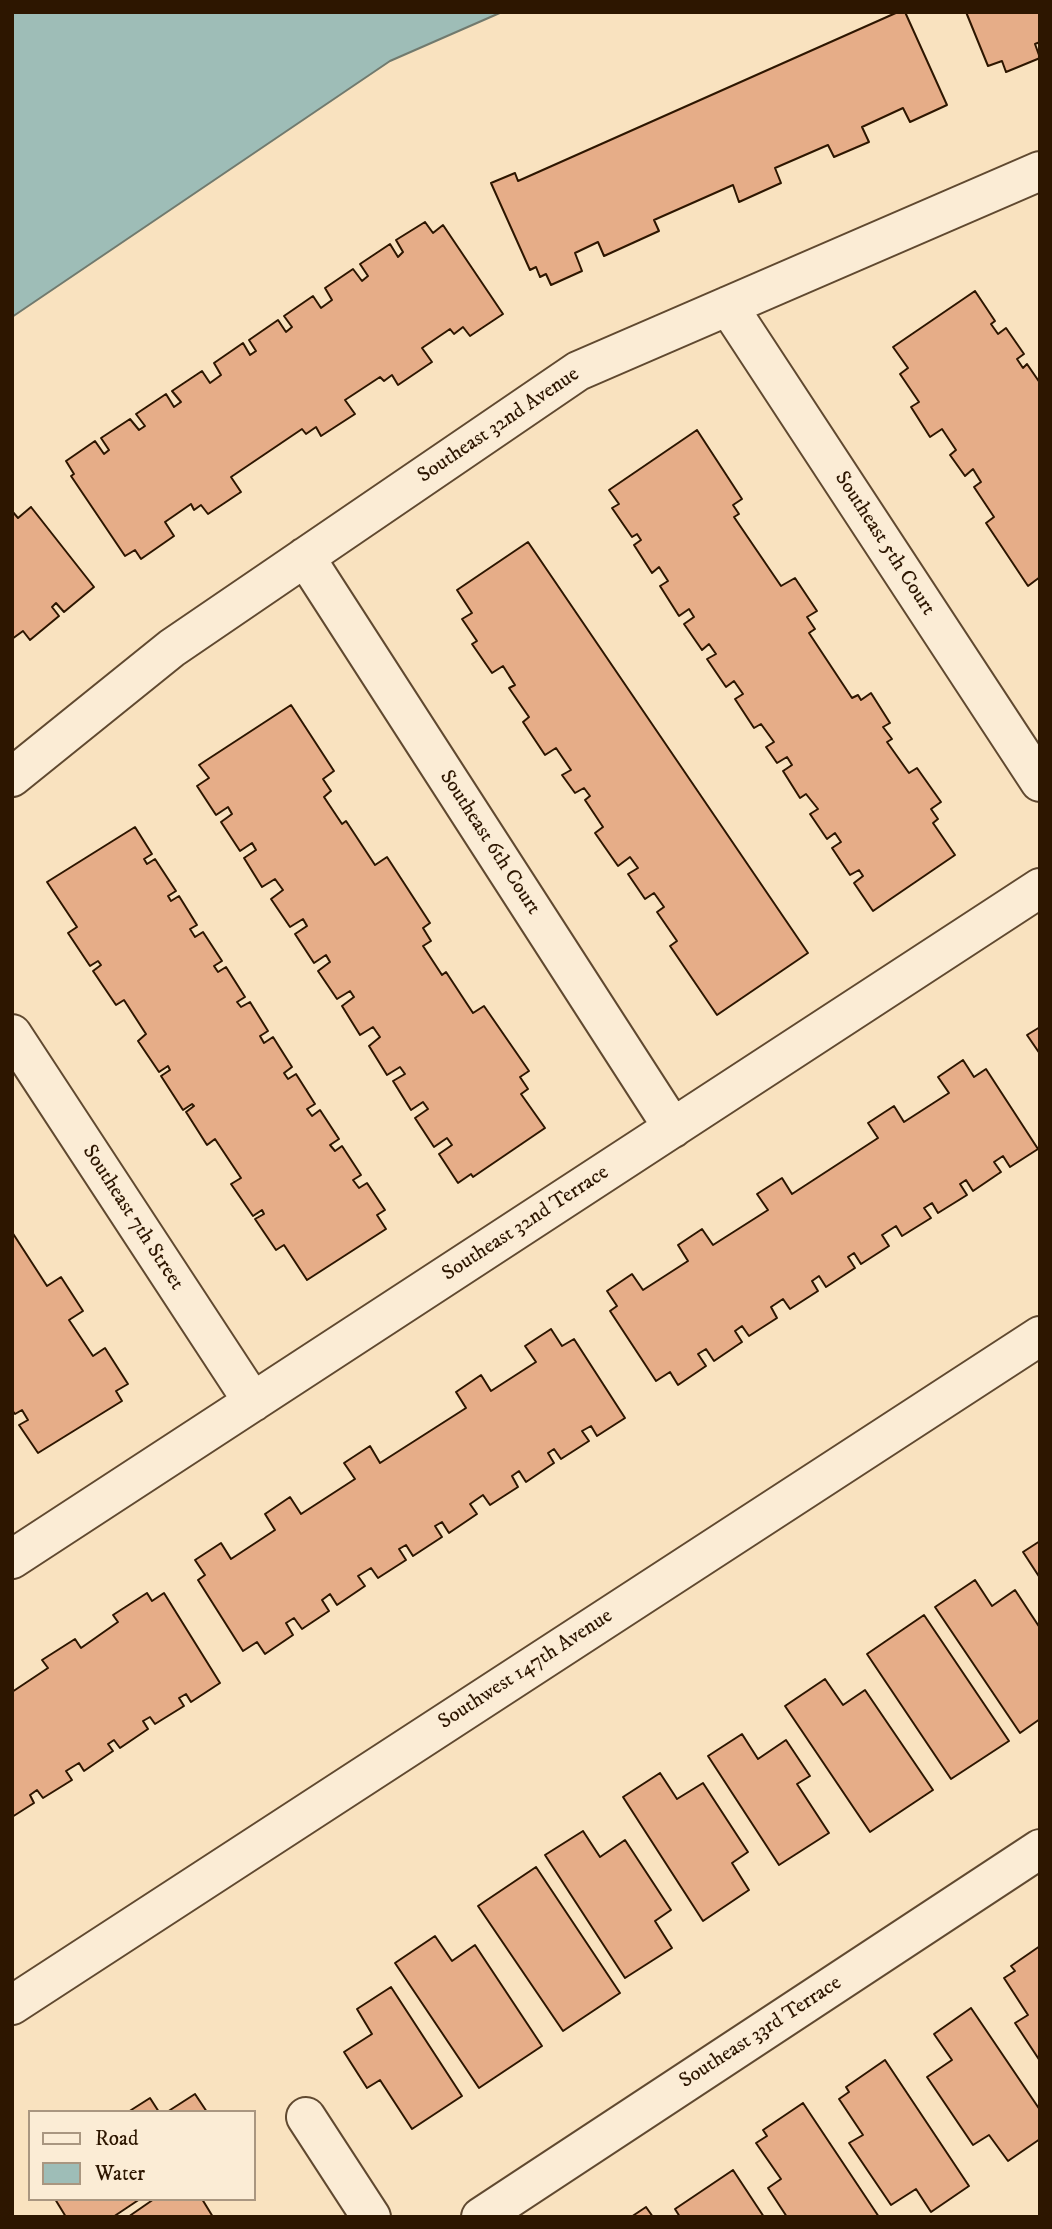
<!DOCTYPE html>
<html>
<head>
<meta charset="utf-8">
<style>
	body { margin:0 }
	#map { position:relative; width:1052px; height:2229px; overflow:hidden; background:#f9e2bf; font-family:"IM FELL DW Pica",serif }
	canvas { display:block }
	.frame { position:absolute; inset:0; border:14px solid #2d1600; pointer-events:none }
	.legend { position:absolute; left:28px; top:2110px; width:228px; height:91px; box-sizing:border-box; background:#fbecd5; border:2px solid #a99680; margin:0; padding:9px 12px; list-style:none; font-size:21px; color:#2d1600 }
	.legend li { display:flex; align-items:center; gap:14px; height:35px }
	.legend b { width:35px; border:2px solid #a99680 }
</style>
</head>
<body>
<div id="map">
<canvas width="1052" height="2229"></canvas>
<div class="frame"></div>
<ul class="legend">
<li><b style="height:9px;background:#fbecd5"></b>Road</li>
<li><b style="height:19px;background:#9ebdb7"></b>Water</li>
</ul>
</div>
<script>
const ctx = document.querySelector('canvas').getContext('2d');
ctx.lineJoin = 'round';
function paint(path, color) { ctx.fillStyle = color; ctx.fill(path, 'evenodd'); }
const poly = rows => new Path2D(rows.map(r => 'M' + r).join(''));
function stroke(path, color, width, dash) { ctx.strokeStyle = color; ctx.lineWidth = width; ctx.lineCap = dash ? 'butt' : 'round'; ctx.setLineDash(dash || []); ctx.stroke(path); }
function write(font, color, halo, rows, align = 'center') {
  ctx.font = font + ' "IM FELL DW Pica",serif'; ctx.lineWidth = 5; ctx.setLineDash([]); ctx.textBaseline = 'middle'; ctx.strokeStyle = halo; ctx.fillStyle = color; for (const [text, x, y, turn = 0] of rows) {
    ctx.save(); ctx.translate(x, y); ctx.rotate((+turn || 0) * Math.PI / 180); ctx.textAlign = isNaN(turn) ? turn : align; if (halo) ctx.strokeText(text, 0, 0); ctx.fillText(text, 0, 0); ctx.restore();
  }
}
const water = poly([
	[12,12,502,12,390,61,12,317,12,12]
]);
paint(water, '#9ebdb7');
stroke(water, '#717a6e', 2);
const building = poly([
	[898,12,905,12,947,105,910,122,903,108,862,127,869,142,834,157,828,145,775,168,781,183,739,202,733,185,654,220,659,231,604,256,598,242,575,253,582,271,551,285,546,274,540,277,536,267,530,270,491,183,515,173,518,181,898,12],
	[966,12,1040,12,1040,42,1035,44,1040,58,1006,72,1002,61,988,66,966,12],
	[425,222,433,233,443,225,503,314,470,336,463,327,454,334,450,329,422,348,432,362,398,385,392,375,384,381,380,377,345,400,355,414,321,436,316,427,306,434,302,429,231,477,241,492,208,514,201,505,194,510,191,504,165,522,174,536,141,559,135,550,125,556,71,476,74,474,66,461,95,441,104,454,109,450,101,438,130,419,139,430,145,426,136,414,166,394,174,407,181,402,172,391,202,371,210,383,221,375,214,363,243,343,250,355,256,351,249,340,278,320,286,332,292,327,284,316,313,296,321,308,332,300,325,288,353,269,362,281,368,276,360,264,390,244,398,257,403,252,396,240,425,222],
	[975,291,995,321,991,324,998,334,1006,328,1024,354,1017,359,1023,368,1027,364,1040,383,1040,577,1028,586,986,523,994,517,974,487,981,482,973,469,965,476,950,455,956,450,942,429,930,437,911,407,919,402,900,374,908,368,893,347,975,291],
	[697,430,742,499,733,505,739,514,734,517,781,586,795,578,817,611,807,617,815,629,809,633,852,698,858,695,861,700,871,693,890,723,883,727,892,739,887,742,909,773,917,768,941,802,931,809,938,819,933,823,955,855,873,911,854,883,863,876,859,870,850,875,832,848,841,842,835,833,827,839,810,814,818,809,806,794,800,798,783,771,792,765,787,757,777,763,766,747,774,742,761,724,754,728,735,699,743,694,734,681,726,687,707,659,716,654,709,644,702,650,684,624,694,617,689,609,679,616,660,586,668,581,659,567,652,573,634,545,641,540,637,534,632,537,612,508,619,504,609,490,697,430],
	[31,507,94,587,64,612,56,603,52,607,59,616,30,640,23,631,12,639,12,511,18,518,31,507],
	[528,542,808,953,717,1015,670,946,677,941,657,912,664,907,654,893,645,899,628,874,638,868,630,857,618,866,595,833,603,827,585,800,590,796,584,788,575,793,562,775,571,770,556,748,545,755,523,722,529,717,509,688,515,685,503,666,492,673,472,644,477,641,462,619,472,613,457,590,528,542],
	[291,705,334,771,323,779,331,791,324,797,342,824,346,821,375,865,387,857,430,923,423,928,431,941,423,946,442,975,446,972,473,1013,484,1006,529,1071,520,1077,528,1089,521,1094,545,1128,473,1177,471,1174,458,1183,439,1154,452,1145,447,1138,434,1147,415,1118,428,1109,423,1102,411,1110,393,1081,405,1074,400,1067,387,1075,369,1046,380,1037,373,1027,360,1035,342,1006,354,997,350,991,337,999,318,971,330,962,326,955,314,963,295,934,307,926,303,919,290,927,271,899,283,890,275,879,262,887,244,858,256,850,252,843,240,851,221,822,232,814,228,807,216,815,197,786,209,778,199,765,291,705],
	[135,827,152,854,144,859,147,864,155,859,176,891,168,896,171,901,179,896,197,925,190,929,195,937,203,932,222,961,214,966,218,972,226,967,245,997,237,1002,241,1007,250,1002,268,1031,260,1036,264,1043,273,1037,292,1067,284,1073,288,1079,296,1074,315,1104,307,1109,312,1116,320,1110,339,1139,330,1145,335,1151,342,1146,361,1175,353,1180,359,1188,367,1183,385,1210,377,1215,386,1229,307,1280,284,1245,276,1250,255,1219,264,1214,262,1210,253,1216,231,1184,241,1178,215,1139,207,1145,186,1112,194,1106,192,1104,183,1110,161,1076,170,1070,168,1066,159,1072,138,1041,146,1034,124,1000,116,1005,93,971,101,965,98,961,90,966,68,933,77,927,47,882,135,827],
	[1040,1027,1040,1054,1027,1035,1040,1027],
	[963,1060,974,1077,986,1069,1038,1149,1010,1167,1003,1156,994,1162,1001,1172,973,1191,966,1180,960,1184,967,1195,938,1213,932,1203,924,1208,931,1218,902,1236,896,1226,882,1235,889,1246,861,1264,854,1253,848,1257,855,1268,826,1287,819,1276,812,1281,818,1291,790,1309,783,1299,771,1307,777,1318,749,1336,742,1326,735,1331,742,1342,714,1361,706,1349,698,1354,706,1366,678,1385,670,1372,656,1381,610,1311,617,1306,607,1291,632,1274,643,1290,688,1261,678,1245,702,1229,713,1245,768,1210,757,1194,782,1178,792,1194,878,1138,868,1123,894,1106,904,1122,949,1093,938,1077,963,1060],
	[12,1232,47,1286,61,1277,83,1311,69,1320,93,1356,105,1348,128,1384,116,1391,122,1401,38,1453,19,1425,28,1420,22,1410,15,1414,12,1410,12,1232],
	[551,1329,562,1346,574,1339,625,1418,597,1436,591,1426,582,1431,589,1441,561,1459,554,1449,548,1453,554,1463,526,1482,519,1471,512,1476,518,1487,490,1505,483,1495,470,1504,477,1514,449,1533,442,1522,435,1526,442,1537,413,1556,406,1545,399,1549,406,1560,378,1578,371,1568,358,1576,365,1586,337,1605,330,1594,322,1600,329,1611,302,1629,294,1618,286,1623,293,1635,265,1654,257,1642,243,1651,198,1580,205,1575,195,1560,221,1543,231,1559,275,1530,265,1514,290,1497,301,1514,355,1479,344,1463,370,1446,380,1463,466,1408,456,1392,481,1375,491,1391,536,1362,525,1346,551,1329],
	[1040,1541,1040,1578,1023,1552,1040,1541],
	[975,1580,992,1606,1015,1590,1040,1628,1040,1719,1020,1733,935,1607,975,1580],
	[147,1593,152,1601,164,1593,220,1683,191,1702,186,1694,179,1698,184,1706,155,1724,150,1717,143,1721,148,1729,120,1748,114,1740,108,1744,113,1751,84,1771,79,1763,66,1771,72,1780,43,1798,37,1790,30,1795,34,1803,12,1817,12,1692,48,1668,42,1660,75,1639,81,1648,118,1622,113,1615,147,1593],
	[924,1615,1009,1741,951,1779,867,1654,924,1615],
	[825,1679,843,1705,865,1690,933,1790,870,1832,785,1706,825,1679],
	[742,1734,758,1759,786,1740,810,1776,797,1784,829,1833,779,1865,708,1756,742,1734],
	[660,1773,677,1799,703,1783,748,1852,732,1863,749,1890,703,1921,623,1797,660,1773],
	[583,1831,600,1857,625,1840,671,1910,655,1921,672,1948,625,1978,545,1855,583,1831],
	[536,1867,620,1993,563,2031,478,1906,536,1867],
	[435,1936,452,1961,475,1945,542,2046,479,2088,395,1963,435,1936],
	[1040,1946,1040,2061,1015,2023,1028,2015,1004,1978,1015,1971,1011,1966,1040,1946],
	[391,1987,462,2096,412,2129,380,2080,367,2088,344,2052,372,2034,357,2009,391,1987],
	[971,2008,1040,2110,1040,2139,1008,2161,989,2135,973,2145,927,2077,952,2060,934,2034,971,2008],
	[885,2060,969,2186,931,2212,916,2189,891,2205,849,2143,863,2135,839,2099,849,2092,846,2087,885,2060],
	[195,2094,207,2112,167,2112,195,2094],
	[150,2098,159,2112,128,2112,150,2098],
	[803,2103,879,2217,787,2217,768,2188,781,2179,756,2143,767,2136,763,2130,803,2103],
	[733,2170,764,2217,680,2217,675,2209,733,2170],
	[55,2199,140,2199,113,2217,66,2217,55,2199],
	[154,2199,202,2199,213,2217,128,2217,154,2199],
	[646,2207,653,2217,631,2217,646,2207]
]);
paint(building, '#e6ad88');
stroke(building, '#2d1600', 2);
const minor = poly([
	[728,306,1040,782],
	[305,557,673,1128],
	[12,777,172,648,578,371,1040,171],
	[12,1034,253,1402],
	[12,1559,1040,888],
	[12,2005,1040,1336],
	[306,2117,371,2217],
	[481,2217,1040,1849]
]);
stroke(minor, '#604930', 42);
stroke(minor, '#fbecd5', 38);
write('21px', '#2d1600', '#fbecd5', [
	["Southeast 32nd Avenue",499,426,-34],
	["Southeast 5th Court",884,544,57],
	["Southeast 6th Court",489,843,57],
	["Southeast 7th Street",132,1218,57],
	["Southeast 32nd Terrace",526,1224,-33],
	["Southwest 147th Avenue",526,1670,-33],
	["Southeast 33rd Terrace",761,2033,-33]
]);
</script>
</body>
</html>
